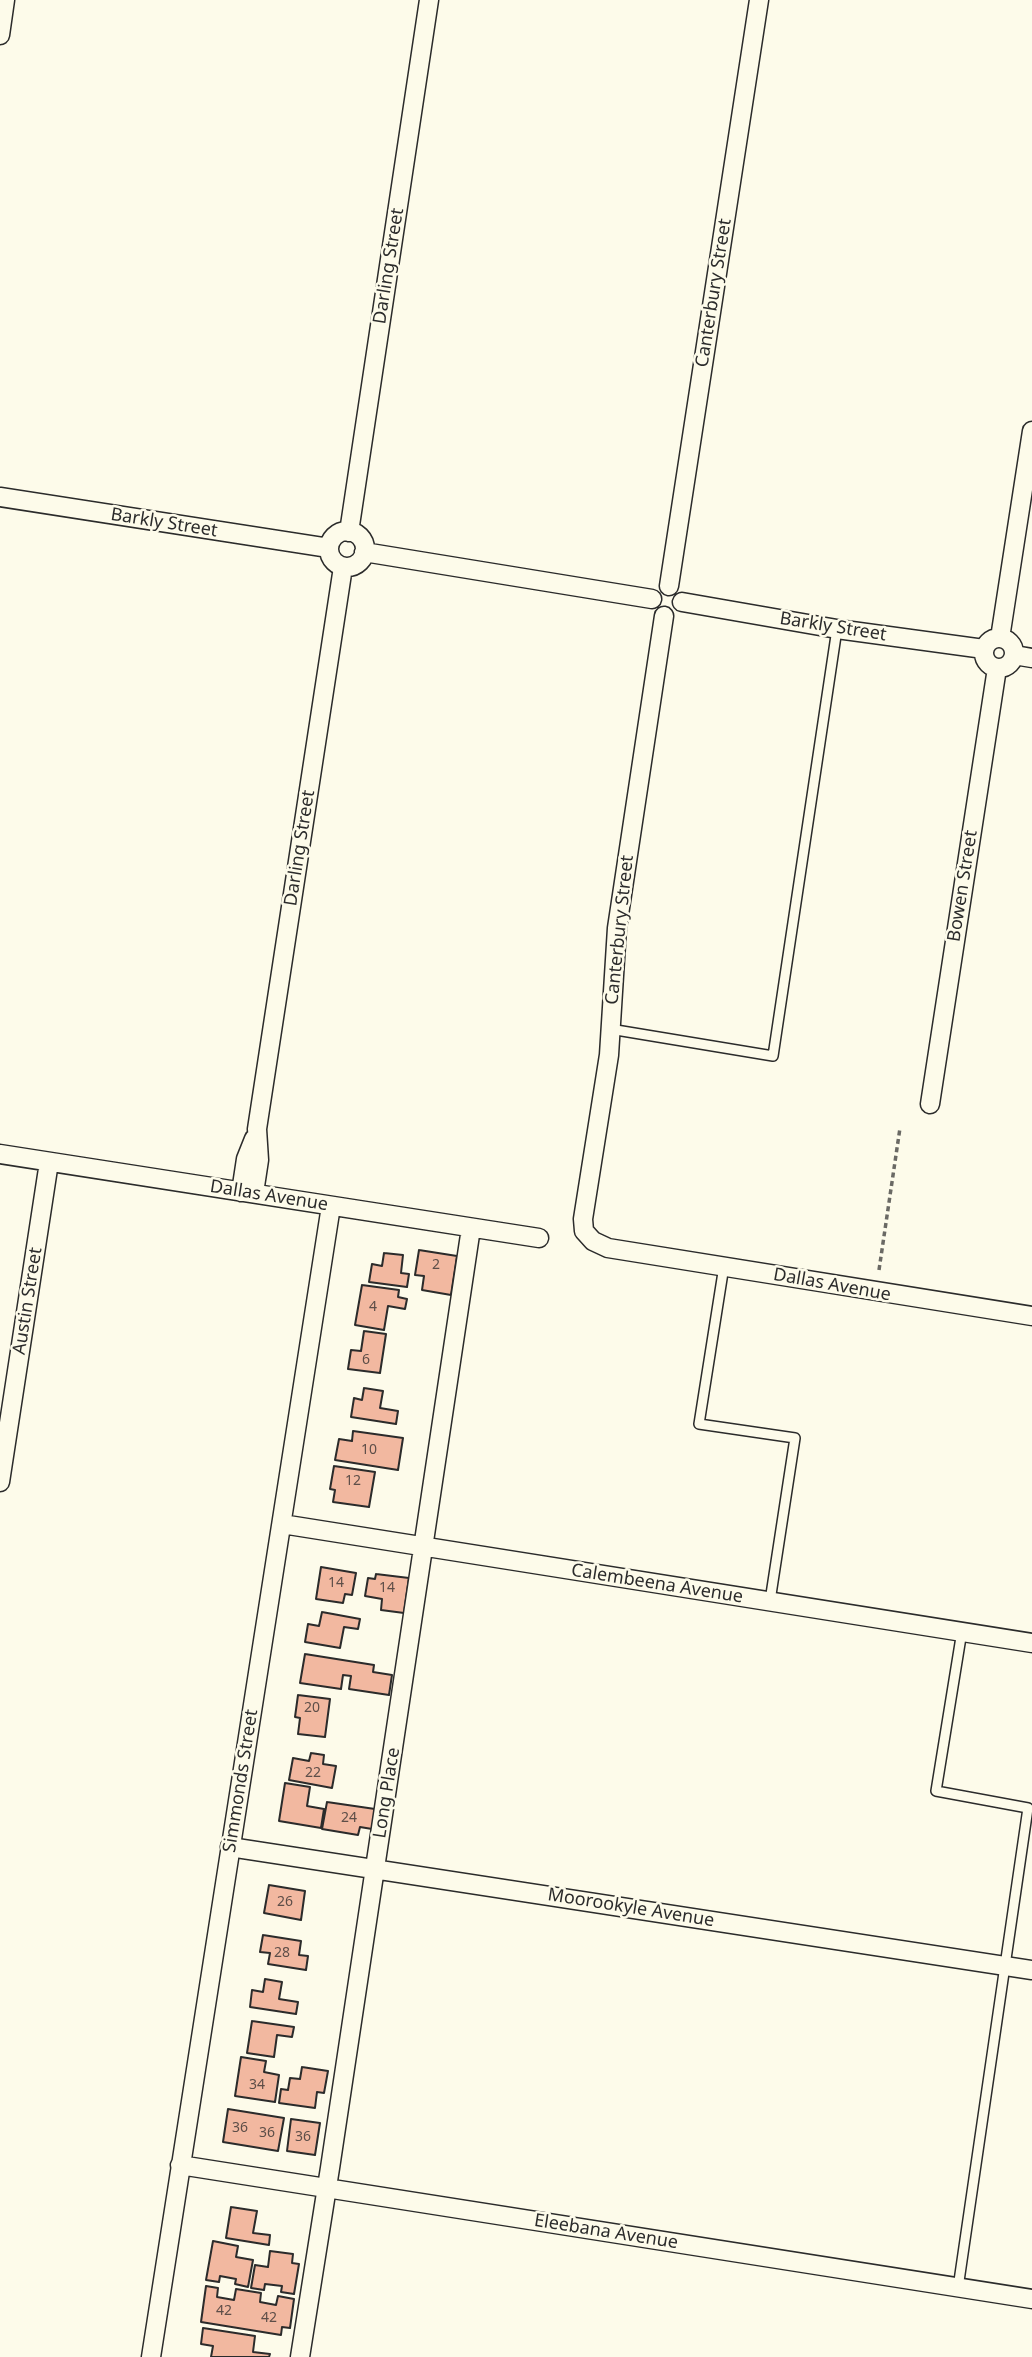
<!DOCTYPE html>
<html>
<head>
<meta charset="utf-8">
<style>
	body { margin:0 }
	canvas { display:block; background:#fdfbea }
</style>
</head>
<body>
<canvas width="1032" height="2357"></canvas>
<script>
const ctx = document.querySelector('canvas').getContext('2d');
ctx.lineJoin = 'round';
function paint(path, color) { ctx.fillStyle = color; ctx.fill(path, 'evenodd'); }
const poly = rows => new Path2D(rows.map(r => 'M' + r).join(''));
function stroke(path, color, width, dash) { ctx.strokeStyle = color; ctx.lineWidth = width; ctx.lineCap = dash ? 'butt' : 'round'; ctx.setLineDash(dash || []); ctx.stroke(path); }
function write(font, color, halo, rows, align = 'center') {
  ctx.font = font + ' "Noto Sans",sans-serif'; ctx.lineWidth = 5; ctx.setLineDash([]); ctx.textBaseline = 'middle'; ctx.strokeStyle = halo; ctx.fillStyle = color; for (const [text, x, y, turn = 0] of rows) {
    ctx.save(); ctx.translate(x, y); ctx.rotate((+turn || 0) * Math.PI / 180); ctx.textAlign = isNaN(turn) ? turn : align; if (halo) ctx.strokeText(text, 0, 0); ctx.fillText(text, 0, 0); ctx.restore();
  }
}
const building = poly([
	[419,1250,457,1256,451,1295,422,1290,424,1276,415,1275,419,1250],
	[384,1253,403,1255,401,1273,409,1274,407,1287,369,1282,372,1264,382,1266,384,1253],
	[362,1285,399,1290,398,1297,407,1299,405,1309,388,1306,384,1330,355,1325,362,1285],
	[364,1331,386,1334,380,1373,348,1369,351,1350,361,1351,364,1331],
	[364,1388,383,1391,380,1408,398,1411,396,1424,351,1417,354,1398,362,1400,364,1388],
	[353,1431,403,1438,398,1470,335,1460,339,1439,352,1441,353,1431],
	[334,1466,375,1472,369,1507,333,1502,335,1490,330,1489,334,1466],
	[321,1567,356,1573,352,1595,345,1594,343,1603,316,1599,321,1567],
	[376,1574,409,1578,404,1613,381,1610,382,1599,365,1596,368,1578,375,1579,376,1574],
	[322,1612,360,1619,358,1629,344,1627,340,1648,305,1642,308,1624,319,1626,322,1612],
	[305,1654,374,1665,373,1672,392,1675,389,1695,349,1689,351,1676,343,1675,341,1689,300,1683,305,1654],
	[298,1695,330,1699,325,1737,298,1734,300,1718,295,1717,298,1695],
	[311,1753,324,1755,323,1764,336,1766,332,1788,289,1780,293,1758,309,1761,311,1753],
	[285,1783,310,1787,307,1806,324,1809,321,1828,279,1821,285,1783],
	[327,1802,375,1809,372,1829,360,1827,358,1835,322,1829,327,1802],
	[269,1885,305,1891,301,1920,264,1913,269,1885],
	[263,1935,301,1941,299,1955,308,1956,306,1970,268,1964,270,1953,260,1952,263,1935],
	[265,1979,282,1982,279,1999,298,2002,296,2014,250,2007,252,1990,263,1992,265,1979],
	[252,2021,294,2027,292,2037,277,2035,274,2057,247,2053,252,2021],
	[241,2057,266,2061,264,2072,279,2075,275,2102,235,2096,241,2057],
	[302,2067,328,2071,324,2093,317,2092,315,2108,279,2103,281,2089,288,2090,290,2078,300,2079,302,2067],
	[228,2109,284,2118,278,2151,223,2142,228,2109],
	[291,2119,320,2123,315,2155,287,2151,291,2119],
	[231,2207,257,2211,253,2233,270,2235,269,2245,226,2238,231,2207],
	[213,2241,238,2246,236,2257,253,2260,248,2287,235,2284,236,2279,220,2276,219,2282,206,2280,213,2241],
	[270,2251,293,2254,292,2263,299,2264,294,2294,281,2292,282,2286,265,2284,264,2290,251,2288,255,2265,268,2267,270,2251],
	[206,2286,218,2288,217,2297,234,2300,236,2289,261,2293,260,2302,276,2305,278,2296,294,2299,290,2328,282,2327,281,2335,201,2322,206,2286],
	[203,2328,255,2336,253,2352,270,2354,269,2357,211,2357,213,2346,201,2344,203,2328]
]);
paint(building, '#f2b8a0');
stroke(building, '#2b2b2b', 2);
const lane = poly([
	[610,1029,773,1056,837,629],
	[724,1266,699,1424,795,1438,770,1601],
	[958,2288,1028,1808,936,1791,962,1631]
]);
const street = poly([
	[0,35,5,0],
	[0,497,329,548],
	'329 549a18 18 0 1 1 36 0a18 18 0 1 1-36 0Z',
	[349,532,429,0],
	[364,552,652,599],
	[669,586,759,0],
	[682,602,837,629,984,649],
	[664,616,617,928,609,1055,583,1219,584,1231,593,1241,608,1248,1032,1316],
	[1000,638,1032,431],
	'984 653a15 15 0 1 1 30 0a15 15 0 1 1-30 0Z',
	[1014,655,1032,658],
	[930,1104,997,668],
	[0,1154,539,1238],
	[241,1192,246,1159,254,1139],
	[254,1193,259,1160,257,1129,343,567],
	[0,1482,49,1162],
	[282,1524,1032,1643],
	[230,1847,1032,1970],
	[180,2165,1032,2299],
	[151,2357,331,1206],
	[300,2357,330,2168,471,1228]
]);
stroke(lane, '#2b2b2b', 12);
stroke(street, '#2b2b2b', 21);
stroke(poly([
	[879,1270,900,1128]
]), '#6a6964', 3.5, [5, 3.5]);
stroke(lane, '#fdfbea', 9);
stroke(street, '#fdfbea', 18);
write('14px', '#5d4e48', null, [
	["2",436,1265],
	["4",373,1307],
	["6",366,1360],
	["10",369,1450],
	["12",353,1481],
	["14",336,1583],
	["14",387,1588],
	["20",312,1708],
	["22",313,1773],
	["24",349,1818],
	["26",285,1902],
	["28",282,1953],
	["34",257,2085],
	["36",240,2128],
	["36",267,2133],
	["36",303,2137],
	["42",224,2311],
	["42",269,2318]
]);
write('18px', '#2b2b2b', '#fdfbea', [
	["Darling Street",389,266,-81],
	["Canterbury Street",714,293,-81],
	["Barkly Street",164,523,9],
	["Barkly Street",833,627,9],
	["Darling Street",300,848,-81],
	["Bowen Street",963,886,-81],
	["Canterbury Street",620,930,-84],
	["Dallas Avenue",269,1196,9],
	["Dallas Avenue",832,1285,10],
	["Austin Street",28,1301,-81],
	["Calembeena Avenue",657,1584,9],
	["Simmonds Street",241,1781,-81],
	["Long Place",387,1793,-81],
	["Moorookyle Avenue",631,1908,9],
	["Eleebana Avenue",606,2232,9]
]);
</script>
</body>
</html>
